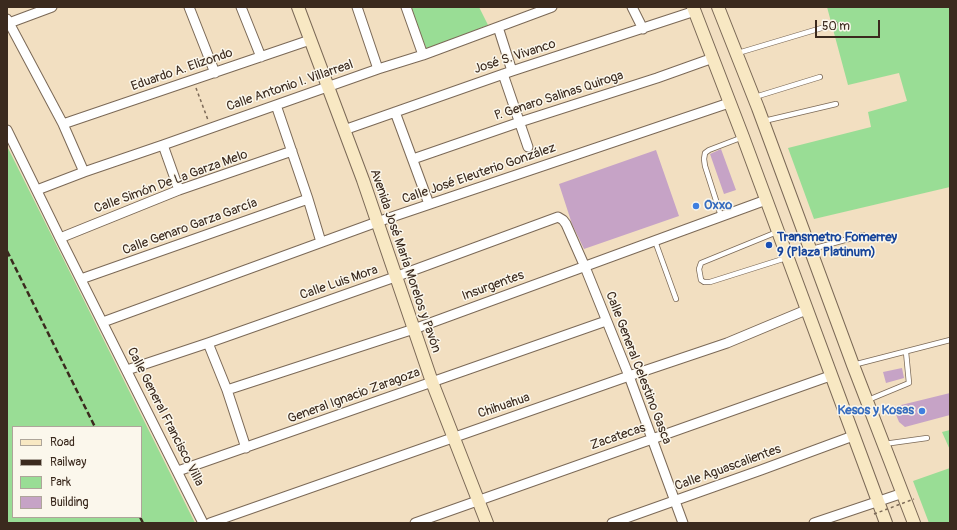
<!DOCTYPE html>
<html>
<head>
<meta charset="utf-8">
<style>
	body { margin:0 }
	#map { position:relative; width:957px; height:530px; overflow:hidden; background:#f2dfc1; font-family:Pangolin,sans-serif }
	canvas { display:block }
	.frame { position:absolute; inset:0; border:8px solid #3b2a1e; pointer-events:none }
	.legend { position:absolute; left:12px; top:426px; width:130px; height:92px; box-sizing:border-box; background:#fbf7ec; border:1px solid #aea59a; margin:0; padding:5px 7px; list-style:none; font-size:12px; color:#3b2a1e }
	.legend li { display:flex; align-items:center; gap:8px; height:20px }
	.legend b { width:20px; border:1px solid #aea59a }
	.scale { position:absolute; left:815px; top:20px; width:65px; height:18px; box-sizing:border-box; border:2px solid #3b2a1e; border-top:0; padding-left:5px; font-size:12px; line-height:14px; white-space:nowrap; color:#3b2a1e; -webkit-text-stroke:3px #fbf7ec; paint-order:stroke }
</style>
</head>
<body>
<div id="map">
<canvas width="957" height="530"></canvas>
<div class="frame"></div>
<ul class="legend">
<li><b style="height:5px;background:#f8e8c3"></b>Road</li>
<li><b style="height:5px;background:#3b2a1e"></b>Railway</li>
<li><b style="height:11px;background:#99dd95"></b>Park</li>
<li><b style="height:11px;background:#c6a3c6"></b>Building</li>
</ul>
<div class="scale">50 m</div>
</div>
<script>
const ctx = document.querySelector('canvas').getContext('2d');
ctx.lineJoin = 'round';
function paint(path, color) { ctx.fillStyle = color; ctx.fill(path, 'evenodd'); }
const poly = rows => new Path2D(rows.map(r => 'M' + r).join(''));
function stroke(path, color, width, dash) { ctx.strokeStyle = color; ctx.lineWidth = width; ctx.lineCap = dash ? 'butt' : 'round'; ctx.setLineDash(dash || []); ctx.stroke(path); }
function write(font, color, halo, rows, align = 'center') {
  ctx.font = font + ' Pangolin,sans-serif'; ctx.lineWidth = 3; ctx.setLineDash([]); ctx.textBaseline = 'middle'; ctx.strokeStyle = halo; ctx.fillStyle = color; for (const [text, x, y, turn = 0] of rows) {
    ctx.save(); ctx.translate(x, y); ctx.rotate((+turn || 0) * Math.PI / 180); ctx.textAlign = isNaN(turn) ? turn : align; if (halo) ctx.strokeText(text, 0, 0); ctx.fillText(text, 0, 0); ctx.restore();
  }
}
paint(poly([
	[410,7,479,7,488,25,427,50],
	[827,7,950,7,950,187,814,219,788,148,871,127,868,112,907,101,899,73,848,85],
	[7,146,195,523,7,523],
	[13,427,141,427,141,517,13,517],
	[950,430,950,450,942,432],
	[950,468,950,523,929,523,913,481]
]), '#99dd95');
paint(poly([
	[721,149,736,190,724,194,710,154],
	[656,150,679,216,584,249,572,224,559,184],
	[902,368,904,378,886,383,883,372],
	[950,393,950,415,905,427,899,422,893,407]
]), '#c6a3c6');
const lane = poly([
	[738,53,835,24],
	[755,97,820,77],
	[764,121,836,104],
	[721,216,705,166,704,159,705,153,709,150,743,137],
	[777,232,701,263,699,269,701,280,704,282,710,282,786,258],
	[655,241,676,299],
	[812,249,863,235],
	[853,365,950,340],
	[868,400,909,383,906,352],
	[884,444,927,438]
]);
const street = poly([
	[189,7,215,73],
	[241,7,261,57],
	[357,7,378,69],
	[406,7,423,55],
	[632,7,643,29],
	[7,19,63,124,84,172],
	[9,23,52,7],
	[498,27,512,71],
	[503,74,528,147],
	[276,105,308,199,321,242],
	[395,112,429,204],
	[63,124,310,40],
	[7,130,60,238,203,523],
	[344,130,512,71,695,11],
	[163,145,179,190],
	[413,159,520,122,657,78,713,58],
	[37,190,84,172,163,145,378,69,423,55,552,7],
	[60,238,179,190,292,151],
	[81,279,308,199],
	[103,322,377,222,729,103],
	[208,343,227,390,246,448],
	[127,370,208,343,395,277,558,217,563,220,566,224,585,267,629,376,683,523],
	[227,390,414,329,766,200],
	[178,471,606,321],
	[210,523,629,376,727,343,806,310],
	[415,523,830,376],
	[612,523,761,470,853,436],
	[814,523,903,493]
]);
const secondary = poly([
	[298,7,363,180,432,382,487,523],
	[693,7,743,137,886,523],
	[718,7,758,108,853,365,914,523]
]);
stroke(lane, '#7b6957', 6);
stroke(street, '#7b6957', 11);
stroke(secondary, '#7b6957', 14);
stroke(poly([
	[196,88,208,120]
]), '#7b6957', 1.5, [3, 3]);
stroke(lane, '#fff', 4.5);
stroke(street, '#fff', 9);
stroke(secondary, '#f8e8c3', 12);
stroke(poly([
	[7,251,95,427],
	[140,517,143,523]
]), '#3b2a1e', 2.5, [6, 3]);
stroke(poly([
	[874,514,914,499]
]), '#7b6957', 1.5, [3, 3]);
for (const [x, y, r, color] of [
	[696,206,4,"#3f7fe0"],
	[769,245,4,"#1a4fb4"],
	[922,411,4,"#3f7fe0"]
]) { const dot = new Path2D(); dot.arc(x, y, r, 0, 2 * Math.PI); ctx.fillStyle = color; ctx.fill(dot); stroke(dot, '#fbf7ec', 1.5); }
write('13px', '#3b2a1e', '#fbf7ec', [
	["José S. Vivanco",515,57,-18],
	["Eduardo A. Elizondo",182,70,-19],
	["Calle Antonio I. Villarreal",290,86,-19],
	["P. Genaro Salinas Quiroga",559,96,-18],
	["Calle José Eleuterio González",479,174,-19],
	["Calle Simón De La Garza Melo",171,182,-20],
	["Calle Genaro Garza García",190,227,-20],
	["Avenida José María Morelos y Pavón",405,261,71],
	["Calle Luis Mora",339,283,-19],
	["Insurgentes",493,286,-20],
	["Calle General Celestino Gasca",638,368,69],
	["General Ignacio Zaragoza",354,396,-20],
	["Chihuahua",504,406,-19],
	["Calle General Francisco Villa",165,417,63],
	["Zacatecas",618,437,-19],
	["Calle Aguascalientes",728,468,-20]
]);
write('bold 13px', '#366cbe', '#fbf7ec', [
	["Oxxo",704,206],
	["Kesos y Kosas",914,411,"right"]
], 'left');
write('bold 13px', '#164399', '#fbf7ec', [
	["Transmetro Fomerrey",777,238],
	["9 (Plaza Platinum)",777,253]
], 'left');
</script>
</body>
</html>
